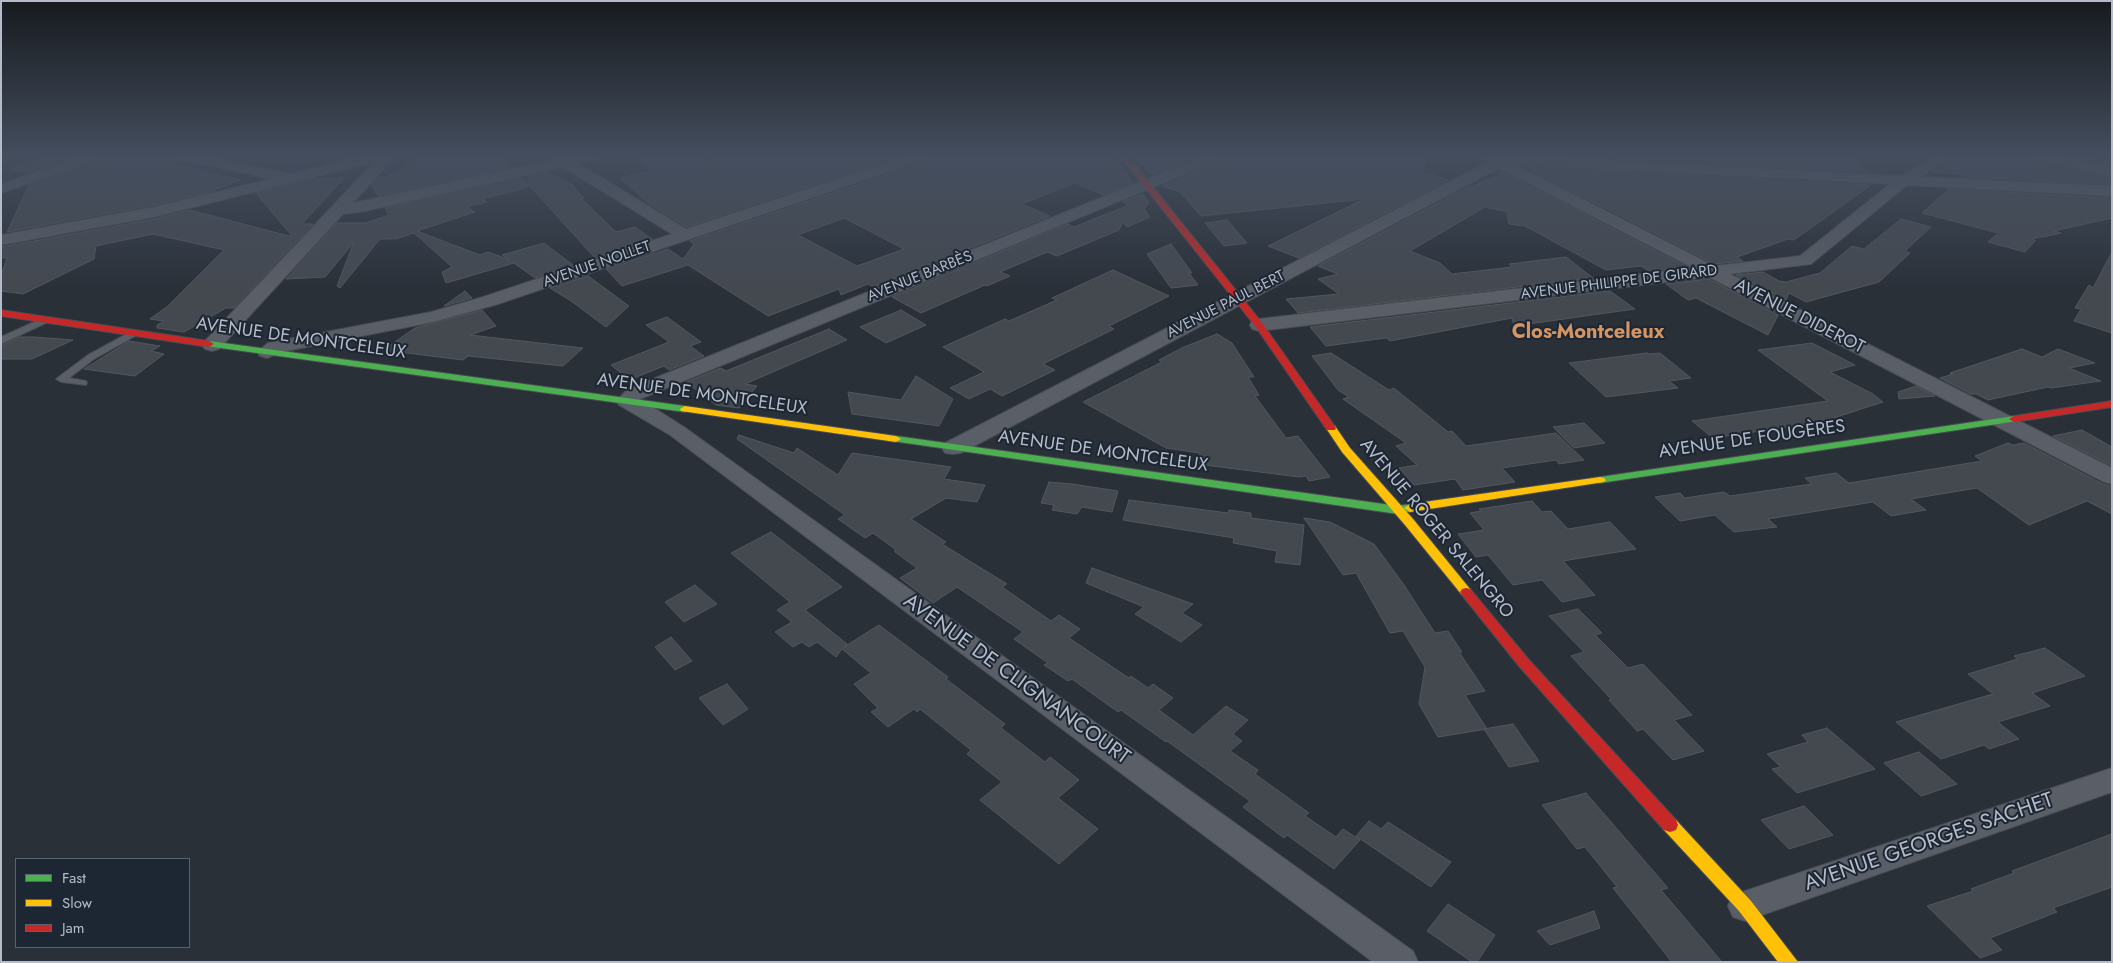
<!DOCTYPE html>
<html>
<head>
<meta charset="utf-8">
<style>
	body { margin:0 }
	#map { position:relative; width:2113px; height:963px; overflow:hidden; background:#2a3038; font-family:Jost,sans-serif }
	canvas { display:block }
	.frame { position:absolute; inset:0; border:2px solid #b4bcc9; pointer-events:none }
	.legend { position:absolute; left:15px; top:858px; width:175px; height:90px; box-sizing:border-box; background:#1d2633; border:1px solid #59626f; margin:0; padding:6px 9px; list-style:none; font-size:15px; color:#b4bcc9 }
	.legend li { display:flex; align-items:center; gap:10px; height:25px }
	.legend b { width:25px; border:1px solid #59626f }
</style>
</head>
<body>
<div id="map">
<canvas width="2113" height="963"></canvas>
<div class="frame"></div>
<ul class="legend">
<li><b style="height:6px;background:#4caf50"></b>Fast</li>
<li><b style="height:6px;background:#ffc107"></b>Slow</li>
<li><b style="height:6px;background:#c62828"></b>Jam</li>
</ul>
</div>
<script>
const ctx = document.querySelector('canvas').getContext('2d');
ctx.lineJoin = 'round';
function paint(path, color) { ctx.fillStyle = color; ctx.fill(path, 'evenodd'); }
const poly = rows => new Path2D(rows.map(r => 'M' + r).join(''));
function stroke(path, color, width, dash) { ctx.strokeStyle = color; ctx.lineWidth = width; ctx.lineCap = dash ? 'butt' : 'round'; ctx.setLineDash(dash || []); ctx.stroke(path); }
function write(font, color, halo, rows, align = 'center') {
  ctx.font = font + ' Jost,sans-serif'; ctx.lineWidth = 4; ctx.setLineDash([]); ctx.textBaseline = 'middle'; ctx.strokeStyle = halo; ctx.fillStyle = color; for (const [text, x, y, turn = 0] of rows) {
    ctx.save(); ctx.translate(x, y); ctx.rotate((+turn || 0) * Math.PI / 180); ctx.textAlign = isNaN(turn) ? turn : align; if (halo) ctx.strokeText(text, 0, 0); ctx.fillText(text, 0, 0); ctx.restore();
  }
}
const building = poly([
	[47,156,74,156,28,172,10,169,47,156],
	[103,156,175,156,179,161,171,164,240,180,210,192,154,205,7,232,29,185,100,161,103,156],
	[423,156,501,156,511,167,378,196,371,185,379,177,387,177,423,156],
	[634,156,697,156,704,162,730,156,901,156,686,227,649,204,620,178,651,171,634,156],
	[930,156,1113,156,1133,183,1104,195,1075,183,1022,204,1050,216,874,287,868,284,841,295,839,289,768,316,688,265,622,286,606,269,668,249,683,259,694,244,690,241,927,161,930,156],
	[844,218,904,249,857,266,798,235,844,218],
	[1135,156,1182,156,1191,159,1151,175,1135,156],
	[1225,156,1428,156,1423,172,1449,180,1299,258,1268,246,1364,199,1201,216,1180,192,1162,186,1222,161,1225,156],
	[1561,156,1851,156,1869,172,1561,156],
	[1954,156,2029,156,2033,161,2112,178,2112,184,1961,177,1964,174,1931,172,1954,156],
	[2067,156,2098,156,2096,159,2112,162,2112,166,2067,156],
	[1523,166,1871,185,1794,240,1788,239,1737,257,1743,261,1714,264,1523,166],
	[1501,171,1687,267,1649,271,1641,266,1606,270,1525,226,1509,224,1507,212,1485,207,1410,251,1440,263,1452,274,1512,267,1509,264,1566,257,1593,278,1298,313,1286,299,1339,294,1318,279,1338,274,1318,266,1468,187,1471,187,1488,179,1499,176,1499,173,1501,171],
	[548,172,572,185,584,198,581,198,616,232,635,227,652,239,595,258,528,184,528,177,548,172],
	[344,178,302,224,313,224,234,308,226,308,184,332,157,328,157,325,164,321,150,319,168,306,224,250,153,234,96,246,94,259,23,294,1,291,1,276,7,258,1,258,1,247,154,219,190,210,293,237,256,193,312,179,344,178],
	[522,178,529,187,483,199,487,202,467,207,475,212,417,231,480,255,488,252,510,260,502,255,544,243,573,265,535,278,514,263,446,283,442,272,452,267,414,233,396,239,380,239,340,288,337,286,354,242,325,277,286,279,337,223,365,223,389,215,385,208,522,178],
	[1949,189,2112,198,2112,218,2054,231,2061,233,2032,239,2035,241,2025,252,1988,242,1998,233,1922,213,1949,189],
	[1142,194,1149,202,1144,209,1150,217,1127,227,1123,222,1119,230,1057,256,1047,252,1000,272,1010,276,987,286,985,285,921,313,892,297,1068,224,1074,227,1129,205,1122,202,1142,194],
	[1901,219,1931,227,1905,251,1910,253,1879,282,1806,302,1789,293,1786,300,1736,275,1763,272,1779,281,1786,282,1820,273,1852,246,1864,249,1901,219],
	[1227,220,1247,243,1224,246,1205,223,1227,220],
	[1171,244,1192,273,1189,273,1198,285,1171,288,1147,254,1171,244],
	[2112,252,2112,333,2074,321,2081,309,2075,308,2089,285,2093,288,2112,252],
	[1113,270,1169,296,1109,326,1114,329,1043,364,1055,370,1002,396,990,389,969,399,950,388,984,372,943,347,1005,319,1009,321,1057,300,1052,298,1113,270],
	[588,276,629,306,606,327,571,301,550,288,588,276],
	[1709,279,1778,315,1768,335,1696,298,1688,300,1666,284,1709,279],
	[465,291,472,298,444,306,465,291],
	[1610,291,1635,309,1514,326,1512,318,1390,341,1386,338,1326,346,1310,327,1610,291],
	[482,310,496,326,470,335,583,348,563,366,468,356,463,360,383,350,415,328,482,310],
	[901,310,926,325,886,343,860,327,901,310],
	[667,317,701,342,690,346,704,356,669,370,664,366,629,380,611,365,669,342,646,325,667,317],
	[829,329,847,340,745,384,757,386,739,408,716,405,686,382,721,368,726,371,829,329],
	[1217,334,1232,343,1254,377,1248,377,1259,395,1255,396,1286,438,1298,436,1330,477,1309,481,1306,476,1299,477,1197,464,1200,453,1166,448,1083,402,1162,362,1159,360,1184,347,1217,334],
	[19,337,34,337,73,340,32,359,1,359,1,346,19,337],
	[129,341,160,346,151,351,164,354,135,376,84,369,129,341],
	[1812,343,1855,365,1830,372,1873,394,1883,402,1821,422,1713,438,1692,421,1828,401,1758,350,1812,343],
	[2022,349,2042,357,2058,349,2095,363,2069,368,2101,381,2051,388,2048,387,1988,400,1976,394,1971,394,1940,378,1953,374,1950,373,2022,349],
	[1331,353,1389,390,1394,388,1448,432,1452,431,1466,446,1556,433,1584,460,1559,464,1556,460,1502,468,1515,482,1463,490,1455,479,1414,485,1399,468,1417,465,1396,446,1406,443,1343,399,1349,397,1338,390,1312,356,1331,353],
	[1647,353,1649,354,1660,353,1691,378,1669,381,1678,388,1606,397,1569,363,1647,353],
	[916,376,953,399,939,426,852,414,848,392,901,400,916,376],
	[1916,386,1935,396,1899,399,1898,392,1916,386],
	[1584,423,1605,443,1574,448,1553,427,1584,423],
	[2082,430,2112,447,2112,466,2053,436,2082,430],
	[739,435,794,453,797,448,838,475,852,453,951,467,944,479,985,485,977,502,946,498,911,519,946,542,942,544,1007,584,1002,587,1051,621,1059,615,1080,629,1069,638,1129,678,1131,676,1148,688,1153,684,1173,698,1159,710,1193,735,1226,706,1248,720,1233,734,1242,741,1230,751,1258,770,1255,774,1309,813,1305,816,1336,837,1343,829,1360,840,1334,869,1287,835,1284,838,1243,807,1250,801,1167,741,1166,742,1121,710,1118,712,1072,679,1068,681,1044,665,1048,663,1014,639,1023,632,957,587,933,603,900,578,917,568,895,552,895,549,873,533,865,538,838,519,845,515,737,439,739,435],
	[2008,443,2013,445,2024,443,2103,484,2112,486,2112,514,2087,501,2029,525,1977,488,1911,499,1926,510,1891,516,1873,502,1768,519,1777,527,1734,532,1715,515,1680,521,1655,497,1680,493,1685,498,1724,492,1730,496,1812,484,1805,478,1836,473,1849,483,1982,461,1975,456,2008,443],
	[1049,482,1072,484,1118,491,1112,512,1082,507,1077,514,1052,510,1054,505,1041,503,1049,482],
	[1129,500,1228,513,1229,510,1251,513,1251,518,1304,525,1300,565,1275,562,1277,551,1233,543,1234,538,1123,520,1129,500],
	[1532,501,1542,512,1551,511,1568,529,1610,522,1636,549,1563,561,1595,595,1562,602,1542,580,1513,585,1488,555,1476,557,1458,534,1484,530,1470,513,1481,511,1479,509,1532,501],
	[1304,518,1330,522,1374,544,1404,585,1435,633,1448,631,1462,652,1459,652,1485,691,1465,695,1487,729,1438,737,1419,704,1425,667,1403,631,1390,633,1356,573,1343,575,1304,518],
	[771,532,842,587,805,610,847,644,844,647,879,625,948,677,946,679,1005,724,1001,728,1045,762,1050,757,1079,780,1058,798,1098,829,1059,864,980,800,1002,782,967,754,971,750,920,709,917,712,914,709,888,727,871,712,878,708,854,684,871,673,842,649,836,657,817,642,809,647,802,642,793,647,775,632,792,622,777,610,790,602,731,553,771,532],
	[1092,568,1193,604,1182,613,1202,625,1181,642,1135,614,1144,607,1086,583,1092,568],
	[695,585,717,604,684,622,665,602,695,585],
	[1578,609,1602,633,1595,635,1628,668,1643,664,1692,715,1674,720,1704,751,1673,760,1643,729,1637,731,1609,700,1611,699,1571,656,1584,652,1549,616,1578,609],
	[671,637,692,661,675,670,655,647,671,637],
	[2045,648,2085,676,2032,693,2050,706,1998,722,2019,739,1989,749,1984,745,1941,759,1896,722,1993,694,1968,674,2018,659,2014,656,2045,648],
	[727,684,748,709,723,725,699,698,727,684],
	[1513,724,1539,761,1509,767,1484,729,1513,724],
	[1827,728,1875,769,1797,793,1772,769,1781,767,1767,754,1808,742,1802,735,1827,728],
	[1919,752,1957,784,1921,796,1884,763,1919,752],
	[1586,793,1668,888,1661,890,1722,962,1672,962,1613,888,1617,887,1585,847,1577,849,1542,805,1586,793],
	[1804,806,1833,835,1789,849,1761,820,1804,806],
	[1369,821,1381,829,1388,822,1451,862,1431,887,1356,836,1369,821],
	[2112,834,2112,887,2053,908,2057,912,1990,938,2002,950,1980,958,1927,906,1973,891,1971,889,2014,873,2012,871,2112,834],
	[1448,904,1495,935,1477,962,1472,962,1427,931,1448,904],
	[1594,911,1600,928,1550,945,1537,931,1594,911]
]);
paint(building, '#444950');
stroke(building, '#52575f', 1);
const lane = poly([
	[45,317,50,320,48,322,1,344,1,337,45,317],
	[134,330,139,333,137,335,94,359,69,378,86,381,87,383,86,385,61,382,56,379,88,355,134,330]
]);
const street = poly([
	[80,156,101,156,99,159,1,193,1,184,80,156],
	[177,156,204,156,290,174,365,156,395,156,353,203,553,160,553,156,598,156,596,159,578,163,686,229,907,156,928,156,926,159,495,305,433,322,281,352,267,358,260,356,257,352,268,343,431,312,483,297,672,234,563,167,365,211,343,214,219,349,212,351,205,349,202,345,205,341,374,162,154,217,1,245,1,235,154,207,271,179,184,160,179,159,177,156],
	[1204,156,1223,156,1221,159,640,399,684,427,1413,951,1418,962,1373,962,670,435,619,405,616,401,628,389,1204,156],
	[1480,156,1526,156,1901,176,1935,156,1952,156,1920,177,2112,186,2112,196,1907,185,1811,264,1730,274,2112,468,2112,484,2104,482,1709,277,1259,331,1252,329,1250,325,1252,321,1259,319,1693,268,1499,168,961,453,953,454,945,453,942,448,945,443,1488,162,1480,156],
	[1514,164,1890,184,1800,256,1714,266,1514,164],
	[2031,156,2058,156,2112,168,2112,176,2033,159,2031,156],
	[2112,768,2112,792,1745,921,1733,917,1728,906,1733,895,1745,891,2112,768]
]);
const fast = poly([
	[209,341,685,406,690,409,685,412,206,346,204,344,209,341],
	[2014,416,2019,419,2018,421,1600,483,1594,480,1600,477,2014,416],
	[896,436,1398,506,1410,504,1416,508,1414,511,1398,514,892,441,891,439,892,437,896,436]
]);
const slow = poly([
	[685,406,896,436,901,439,896,442,681,411,680,409,685,406],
	[1331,425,1335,426,1350,448,1413,519,1470,589,1472,592,1470,595,1462,595,1405,525,1342,452,1326,428,1331,425],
	[1600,477,1604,478,1606,480,1604,482,1410,512,1404,508,1410,504,1600,477],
	[1670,818,1676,820,1751,901,1798,962,1778,962,1739,911,1664,830,1662,825,1664,820,1670,818]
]);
const jam = poly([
	[1120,156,1128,156,1262,323,1336,428,1335,430,1327,430,1256,327,1120,156],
	[1,310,209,341,214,344,209,347,1,316,1,310],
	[2112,401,2112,407,2014,422,2009,419,2014,416,2112,401],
	[1466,588,1470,589,1529,660,1676,820,1678,825,1676,830,1670,832,1664,830,1519,666,1462,595,1460,592,1462,589,1466,588]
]);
stroke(lane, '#484c53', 2);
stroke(street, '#484c53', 2);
stroke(fast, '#484c53', 2);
stroke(slow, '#484c53', 2);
stroke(jam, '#484c53', 2);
paint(lane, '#5a5e66');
paint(street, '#5a5e66');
paint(fast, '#4caf50');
paint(slow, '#ffc107');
paint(jam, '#c62828');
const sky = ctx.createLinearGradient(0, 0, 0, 291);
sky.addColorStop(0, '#171a1f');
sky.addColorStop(0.54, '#444e5e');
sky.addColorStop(1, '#444e5e00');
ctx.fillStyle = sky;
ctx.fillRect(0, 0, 2113, 291);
write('15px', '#b4bcc9', '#1d2633', [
	["AVENUE NOLLET",597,265,-19],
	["AVENUE BARBÈS",920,277,-22],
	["AVENUE PHILIPPE DE GIRARD",1619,283,-7],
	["AVENUE PAUL BERT",1226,305,-27]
]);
write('18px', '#b4bcc9', '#1d2633', [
	["AVENUE DIDEROT",1799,317,27],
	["AVENUE DE MONTCELEUX",301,339,8],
	["AVENUE DE MONTCELEUX",702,395,8],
	["AVENUE DE FOUGÈRES",1752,440,-8],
	["AVENUE DE MONTCELEUX",1103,452,8],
	["AVENUE ROGER SALENGRO",1436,529,50]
]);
write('bold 20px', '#d59563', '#1d2633', [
	["Clos-Montceleux",1588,333]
]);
write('21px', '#b4bcc9', '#1d2633', [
	["AVENUE DE CLIGNANCOURT",1016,680,36],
	["AVENUE GEORGES SACHET",1929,843,-19]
]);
</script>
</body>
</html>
